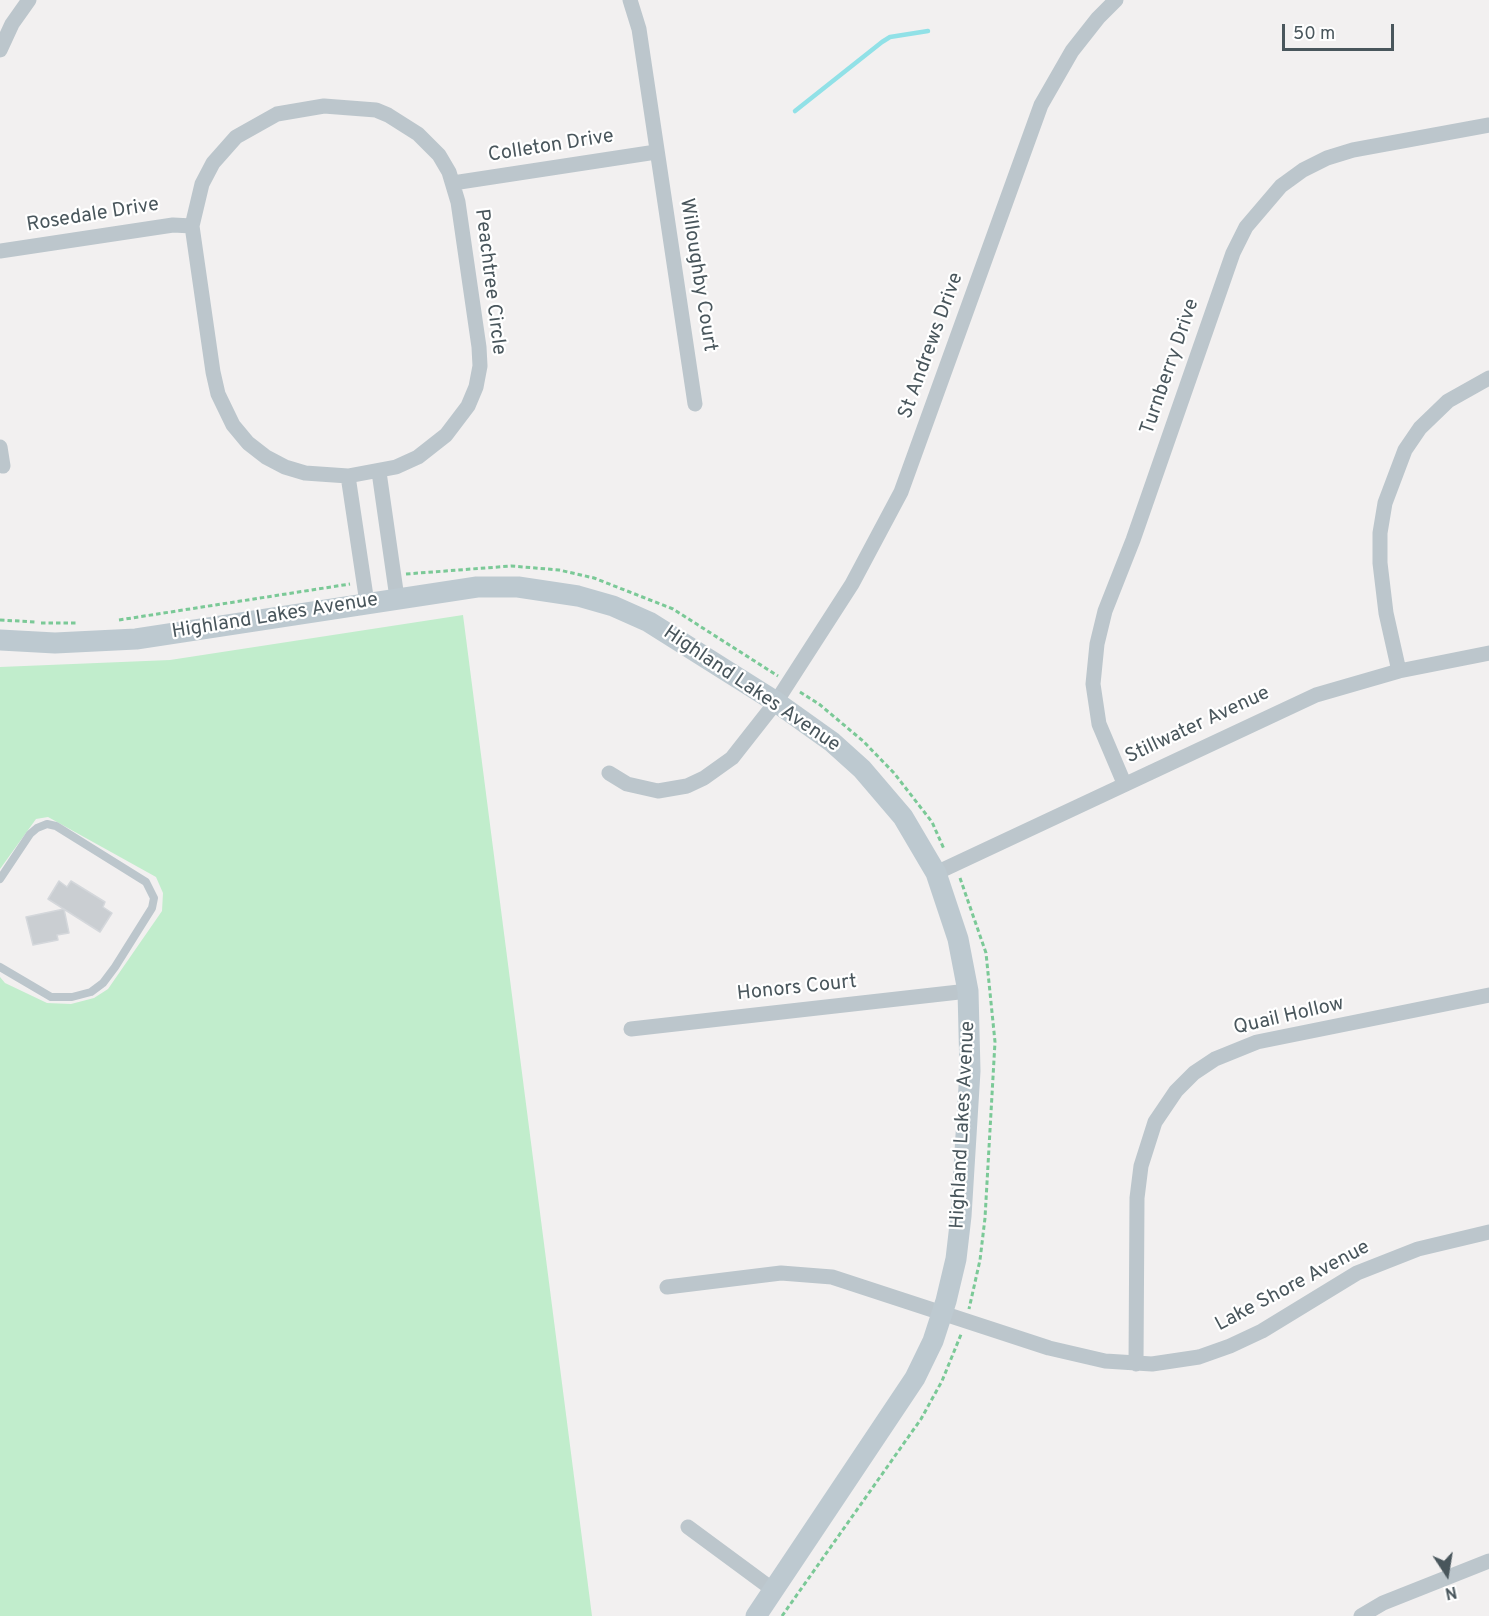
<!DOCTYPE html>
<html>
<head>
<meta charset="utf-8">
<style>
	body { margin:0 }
	#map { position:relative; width:1489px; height:1616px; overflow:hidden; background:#f2f0f0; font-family:Overpass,sans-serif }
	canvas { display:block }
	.north { position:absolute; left:1417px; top:1544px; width:60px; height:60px; -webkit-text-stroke:4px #fff; paint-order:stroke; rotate:168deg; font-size:16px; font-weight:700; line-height:24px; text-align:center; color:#49565c }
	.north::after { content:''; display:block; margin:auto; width:21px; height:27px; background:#49565c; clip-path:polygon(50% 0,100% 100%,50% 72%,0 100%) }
	.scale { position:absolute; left:1282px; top:24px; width:112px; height:27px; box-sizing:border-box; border:3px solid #49565c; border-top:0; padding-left:8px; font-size:18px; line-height:21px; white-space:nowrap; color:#49565c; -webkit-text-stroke:4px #fff; paint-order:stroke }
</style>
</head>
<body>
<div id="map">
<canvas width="1489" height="1616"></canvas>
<div class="north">N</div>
<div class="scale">50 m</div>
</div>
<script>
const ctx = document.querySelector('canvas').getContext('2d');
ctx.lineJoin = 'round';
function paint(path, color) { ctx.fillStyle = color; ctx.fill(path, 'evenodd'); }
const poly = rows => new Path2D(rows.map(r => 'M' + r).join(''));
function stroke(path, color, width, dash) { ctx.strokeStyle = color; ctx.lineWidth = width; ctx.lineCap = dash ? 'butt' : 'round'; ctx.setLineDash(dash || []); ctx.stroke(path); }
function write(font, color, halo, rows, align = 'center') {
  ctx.font = font + ' Overpass,sans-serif'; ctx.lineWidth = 4.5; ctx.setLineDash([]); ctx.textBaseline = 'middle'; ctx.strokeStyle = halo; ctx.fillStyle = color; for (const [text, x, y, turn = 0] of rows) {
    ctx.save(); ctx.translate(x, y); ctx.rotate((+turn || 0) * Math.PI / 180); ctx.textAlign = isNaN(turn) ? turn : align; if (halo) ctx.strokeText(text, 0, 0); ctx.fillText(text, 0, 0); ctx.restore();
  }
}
paint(poly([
	[463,615,592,1616,0,1616,0,977,5,983,47,1003,71,1004,94,998,108,989,162,911,163,893,156,877,48,817,36,819,0,869,0,667,170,660]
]), '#c1edcc');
stroke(poly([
	[795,111,882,42,890,37,928,31]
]), '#91e1e7', 4.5);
const building = poly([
	[59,881,67,887,71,881,105,902,103,907,112,913,100,932,48,899,59,881],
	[64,909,69,933,57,935,58,940,33,945,26,917,64,909]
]);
paint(building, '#caced2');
stroke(building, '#d4d7db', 1.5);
stroke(poly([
	[406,574,511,566,559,570,594,578,673,609,778,676],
	[0,620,35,622],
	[119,620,350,584],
	[41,623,77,623],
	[800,692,819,704,863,741,894,773,932,822,944,849],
	[960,878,986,953,995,1042,985,1218,980,1260,969,1309],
	[782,1616,921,1419,942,1381,962,1332]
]), '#7bc997', 3, [4.5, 3]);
stroke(poly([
	[0,879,30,834,37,828,47,824,56,826,146,882,154,898,152,908,115,967,103,983,91,992,72,997,51,997,0,967]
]), '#bcc6cc', 8);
stroke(poly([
	[630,0,639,29,695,404],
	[0,50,12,24,29,0],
	[324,106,376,110,388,115,418,134,439,155,449,172,458,202,479,347,480,366,476,387,468,406,446,435,418,457,396,467,348,476,305,473,285,467,266,457,248,443,233,425,218,394,213,372,192,226,202,184,213,163,236,137,277,114,324,106],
	[453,183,656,152],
	[0,251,173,225,192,226],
	[0,447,3,466],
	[379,472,397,598],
	[348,476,367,603],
	[1399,671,1386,613,1380,563,1380,533,1385,503,1405,450,1420,428,1448,401,1489,378],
	[609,773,627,784,658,791,687,786,704,778,732,758,776,702,852,584,901,492,1041,105,1072,51,1098,18,1116,0],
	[1124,783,1099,724,1093,684,1097,644,1105,611,1133,540,1233,253,1246,227,1281,186,1303,170,1327,158,1353,150,1489,125],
	[936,873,1316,695,1399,671,1489,653],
	[631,1029,968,991],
	[667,1287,781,1273,832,1277,1049,1348,1105,1361,1152,1364,1199,1357,1230,1346,1262,1331,1357,1273,1418,1249,1489,1232],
	[1136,1364,1137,1198,1141,1166,1155,1122,1176,1091,1194,1073,1215,1059,1257,1042,1489,995],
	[688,1527,772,1589],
	[1361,1616,1383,1603,1489,1561]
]), '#bcc6cc', 15);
stroke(poly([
	[0,640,55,643,136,639,477,587,518,587,578,596,613,606,649,622,776,702,832,742,862,769,903,817,936,873,958,939,968,991,970,1071,961,1216,956,1259,946,1301,933,1341,915,1378,756,1616]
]), '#bdc9d0', 21);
write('20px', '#49565c', '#fff', [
	["Colleton Drive",551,147,-9],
	["Rosedale Drive",93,216,-9],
	["Willoughby Court",697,275,81],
	["Peachtree Circle",489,282,83],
	["St Andrews Drive",932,346,-70],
	["Turnberry Drive",1171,367,-71],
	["Highland Lakes Avenue",275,617,-9],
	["Highland Lakes Avenue",751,690,34],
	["Stillwater Avenue",1198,726,-25],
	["Honors Court",797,989,-6],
	["Quail Hollow",1289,1017,-13],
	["Highland Lakes Avenue",964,1125,-87],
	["Lake Shore Avenue",1293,1287,-28]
]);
</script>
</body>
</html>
